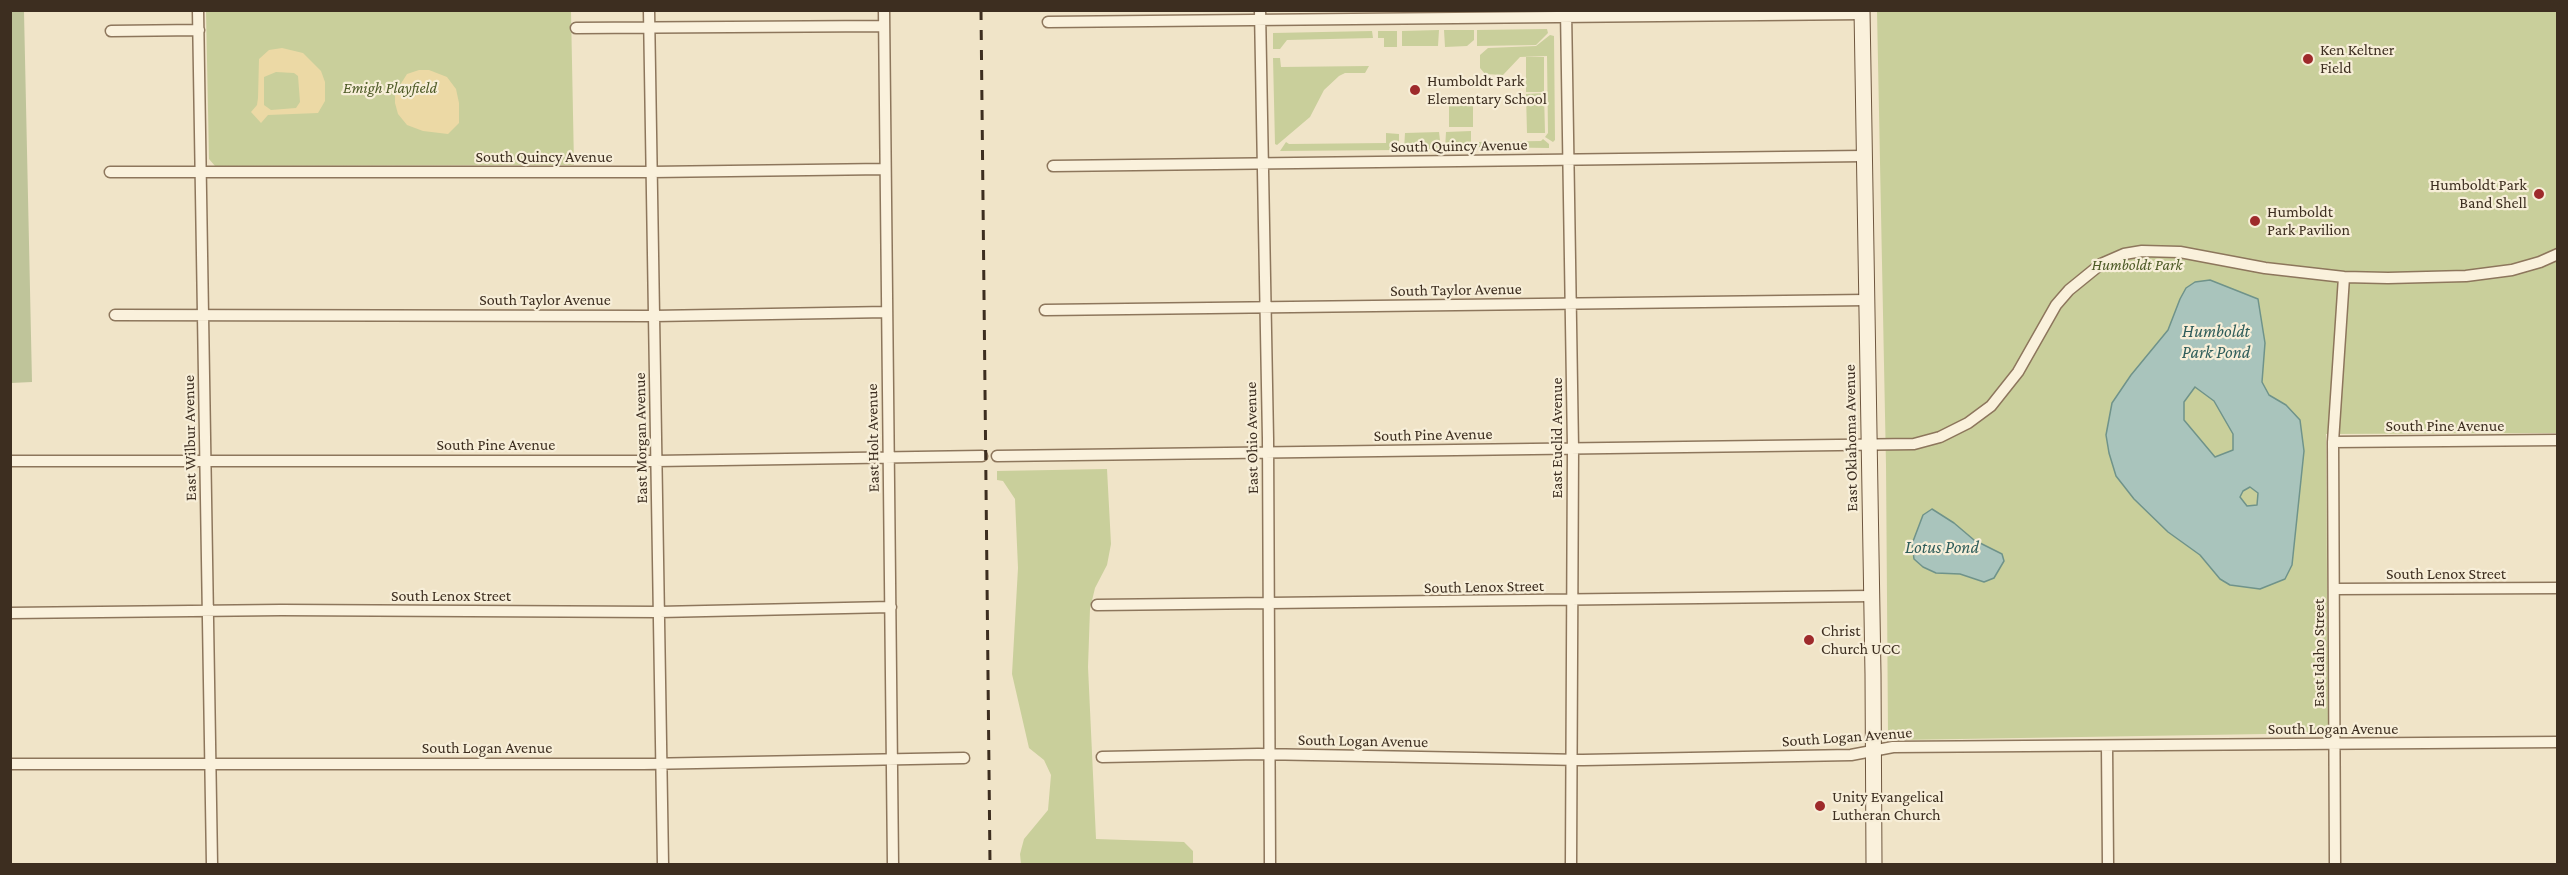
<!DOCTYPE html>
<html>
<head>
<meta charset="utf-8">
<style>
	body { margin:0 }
	#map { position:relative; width:2568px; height:875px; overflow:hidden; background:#f0e4c8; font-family:"Crimson Pro",serif }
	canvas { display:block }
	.frame { position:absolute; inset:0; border:12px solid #3d2e20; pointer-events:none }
</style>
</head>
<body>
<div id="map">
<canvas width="2568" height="875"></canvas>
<div class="frame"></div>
</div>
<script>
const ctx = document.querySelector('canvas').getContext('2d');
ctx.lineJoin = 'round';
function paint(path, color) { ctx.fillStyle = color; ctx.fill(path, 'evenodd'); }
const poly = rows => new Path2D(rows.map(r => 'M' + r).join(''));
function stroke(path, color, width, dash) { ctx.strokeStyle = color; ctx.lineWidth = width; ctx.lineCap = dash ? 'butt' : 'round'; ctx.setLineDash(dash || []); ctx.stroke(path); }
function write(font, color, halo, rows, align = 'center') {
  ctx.font = font + ' "Crimson Pro",serif'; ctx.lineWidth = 4.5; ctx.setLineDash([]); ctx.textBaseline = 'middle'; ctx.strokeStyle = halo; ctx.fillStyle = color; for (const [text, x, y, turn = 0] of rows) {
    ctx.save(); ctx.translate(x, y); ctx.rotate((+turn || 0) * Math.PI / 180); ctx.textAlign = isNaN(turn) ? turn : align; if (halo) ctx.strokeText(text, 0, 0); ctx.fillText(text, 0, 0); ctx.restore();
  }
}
paint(poly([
	[206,11,571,11,574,165,215,166,209,159],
	[1877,11,2557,11,2557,433,2326,434,2328,727,2325,733,1899,740,1890,737,1888,733,1886,465],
	[1547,29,1548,33,1536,45,1477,46,1477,30],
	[1439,30,1438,46,1402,46,1402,31],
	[1444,30,1474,30,1474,40,1467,46,1445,47],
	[1372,31,1373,38,1287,40,1280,49,1273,49,1273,33],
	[1378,31,1397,31,1397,47,1384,47,1384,38,1378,38],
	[1550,35,1554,36,1555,140,1553,142,1545,137,1548,133,1547,56,1520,57,1503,75,1485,74,1480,68,1480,55,1488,48,1536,46],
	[1526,57,1544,57,1544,92,1526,92],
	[1273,58,1280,58,1281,67,1369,66,1365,73,1345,73,1339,76,1324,90,1310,117,1277,145,1275,144],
	[1544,93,1545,133,1527,133,1526,94],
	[1473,97,1473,127,1449,127,1449,98],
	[1471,131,1471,149,1445,149,1446,132],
	[1439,132,1441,149,1404,150,1405,133],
	[1386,133,1399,134,1399,150,1280,151,1286,142,1289,144,1386,143],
	[1543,139,1549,144,1549,148,1479,147,1479,142,1541,141],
	[1107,469,1111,544,1107,565,1095,588,1090,609,1088,667,1096,839,1184,842,1193,851,1193,864,1021,864,1020,854,1024,839,1048,810,1051,775,1044,760,1029,748,1012,674,1018,568,1015,499,1003,481,997,480,997,471]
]), '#c9cf9b');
paint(poly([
	[282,48,303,53,321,71,325,82,325,101,318,113,268,115,261,123,251,112,257,105,258,98,259,59,269,50],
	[276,72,294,73,298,76,300,102,296,108,271,110,264,105,264,77],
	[419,70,429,70,447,77,456,89,459,103,459,123,448,134,423,131,407,125,398,114,395,103,395,93,407,74]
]), '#ecd9a5');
paint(poly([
	[10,11,38,11,24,12,32,382,11,383]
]), '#bfc49a');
const water = poly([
	[2210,280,2258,299,2265,343,2262,382,2269,395,2286,405,2300,420,2304,451,2292,565,2285,579,2260,589,2230,585,2220,579,2200,555,2168,532,2134,499,2116,476,2109,453,2106,435,2112,403,2131,375,2168,330,2180,299,2186,288,2195,282,2210,280],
	[2195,387,2214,401,2233,434,2233,450,2215,457,2184,420,2184,402,2195,387],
	[2250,487,2258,493,2257,505,2247,506,2240,497,2243,491,2250,487],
	[1932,509,1954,523,1974,540,2002,554,2004,561,1994,578,1984,582,1960,574,1936,573,1923,567,1914,559,1912,544,1923,515,1932,509]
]);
paint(water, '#a9c4bc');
stroke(water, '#6f938a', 1.5);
const minor = poly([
	[198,10,212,864],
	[649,10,663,864],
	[884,10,893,864],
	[1260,10,1268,439,1270,864],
	[1566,10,1573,448,1571,864],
	[1048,22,1862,14],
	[576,28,884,26],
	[111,31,199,30],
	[1053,166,1864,156],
	[110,172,652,172,885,169],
	[1045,310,1867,300],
	[115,315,654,316,887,312],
	[2333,442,2558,440],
	[997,456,1914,444,1940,437,1968,423,1991,406,2018,372,2056,305,2069,290,2101,264,2124,254,2142,251,2180,252,2265,268,2344,277,2388,278,2466,276,2512,270,2540,262,2558,254],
	[10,461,656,461,982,456],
	[2334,589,2558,588],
	[1097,605,1872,596],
	[10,613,281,610,659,612,891,607],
	[2107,746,2108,864],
	[1102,757,1258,754,1583,760,1851,755,1893,747,2558,742],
	[10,764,643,764,964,758],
	[2335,864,2333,442,2344,277]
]);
const secondary = poly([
	[1862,10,1873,674,1874,864]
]);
stroke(minor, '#8d765c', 13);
stroke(secondary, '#6f573f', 17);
stroke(minor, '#faf1dc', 10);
stroke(secondary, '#faf1dc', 15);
stroke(poly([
	[981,10,990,864]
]), '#3d2e20', 3, [10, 10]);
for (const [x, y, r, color] of [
	[2308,59,6,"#9e2a2b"],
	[1415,90,6,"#9e2a2b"],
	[2539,194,6,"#9e2a2b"],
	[2255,221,6,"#9e2a2b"],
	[1809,640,6,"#9e2a2b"],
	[1820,806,6,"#9e2a2b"]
]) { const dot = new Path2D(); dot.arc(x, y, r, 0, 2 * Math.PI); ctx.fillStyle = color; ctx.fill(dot); stroke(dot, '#f7eed8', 2); }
write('16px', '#3d2e20', '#f7eed8', [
	["Ken Keltner",2320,50],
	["Field",2320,68],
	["Humboldt Park",1427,81],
	["Elementary School",1427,99],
	["Humboldt Park",2527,185,"right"],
	["Band Shell",2527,203,"right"],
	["Humboldt",2267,212],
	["Park Pavilion",2267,230],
	["Christ",1821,631],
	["Church UCC",1821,649],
	["Unity Evangelical",1832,797],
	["Lutheran Church",1832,815]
], 'left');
write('italic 16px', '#4d5a26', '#f7eed8', [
	["Emigh Playfield",390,88],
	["Humboldt Park",2137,265]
]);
write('16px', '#3d2e20', '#f7eed8', [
	["South Quincy Avenue",1459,146,-1],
	["South Quincy Avenue",544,157],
	["South Taylor Avenue",1456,290,-1],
	["South Taylor Avenue",545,300],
	["South Pine Avenue",2445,426],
	["South Pine Avenue",1433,435,-1],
	["East Wilbur Avenue",190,438,-91],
	["East Morgan Avenue",641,438,-91],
	["East Holt Avenue",873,438,-91],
	["East Ohio Avenue",1252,438,-91],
	["East Euclid Avenue",1557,438,-90],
	["East Oklahoma Avenue",1851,438,-91],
	["South Pine Avenue",496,445],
	["South Lenox Street",2446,574],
	["South Lenox Street",1484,587,-1],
	["South Lenox Street",451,596],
	["East Idaho Street",2319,653,-90],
	["South Logan Avenue",2333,729],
	["South Logan Avenue",1847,737,-4],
	["South Logan Avenue",1363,741,1],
	["South Logan Avenue",487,748]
]);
write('italic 18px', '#2f5d5a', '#f7eed8', [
	["Humboldt",2216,331],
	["Park Pond",2216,352],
	["Lotus Pond",1942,547]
]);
</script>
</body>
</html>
